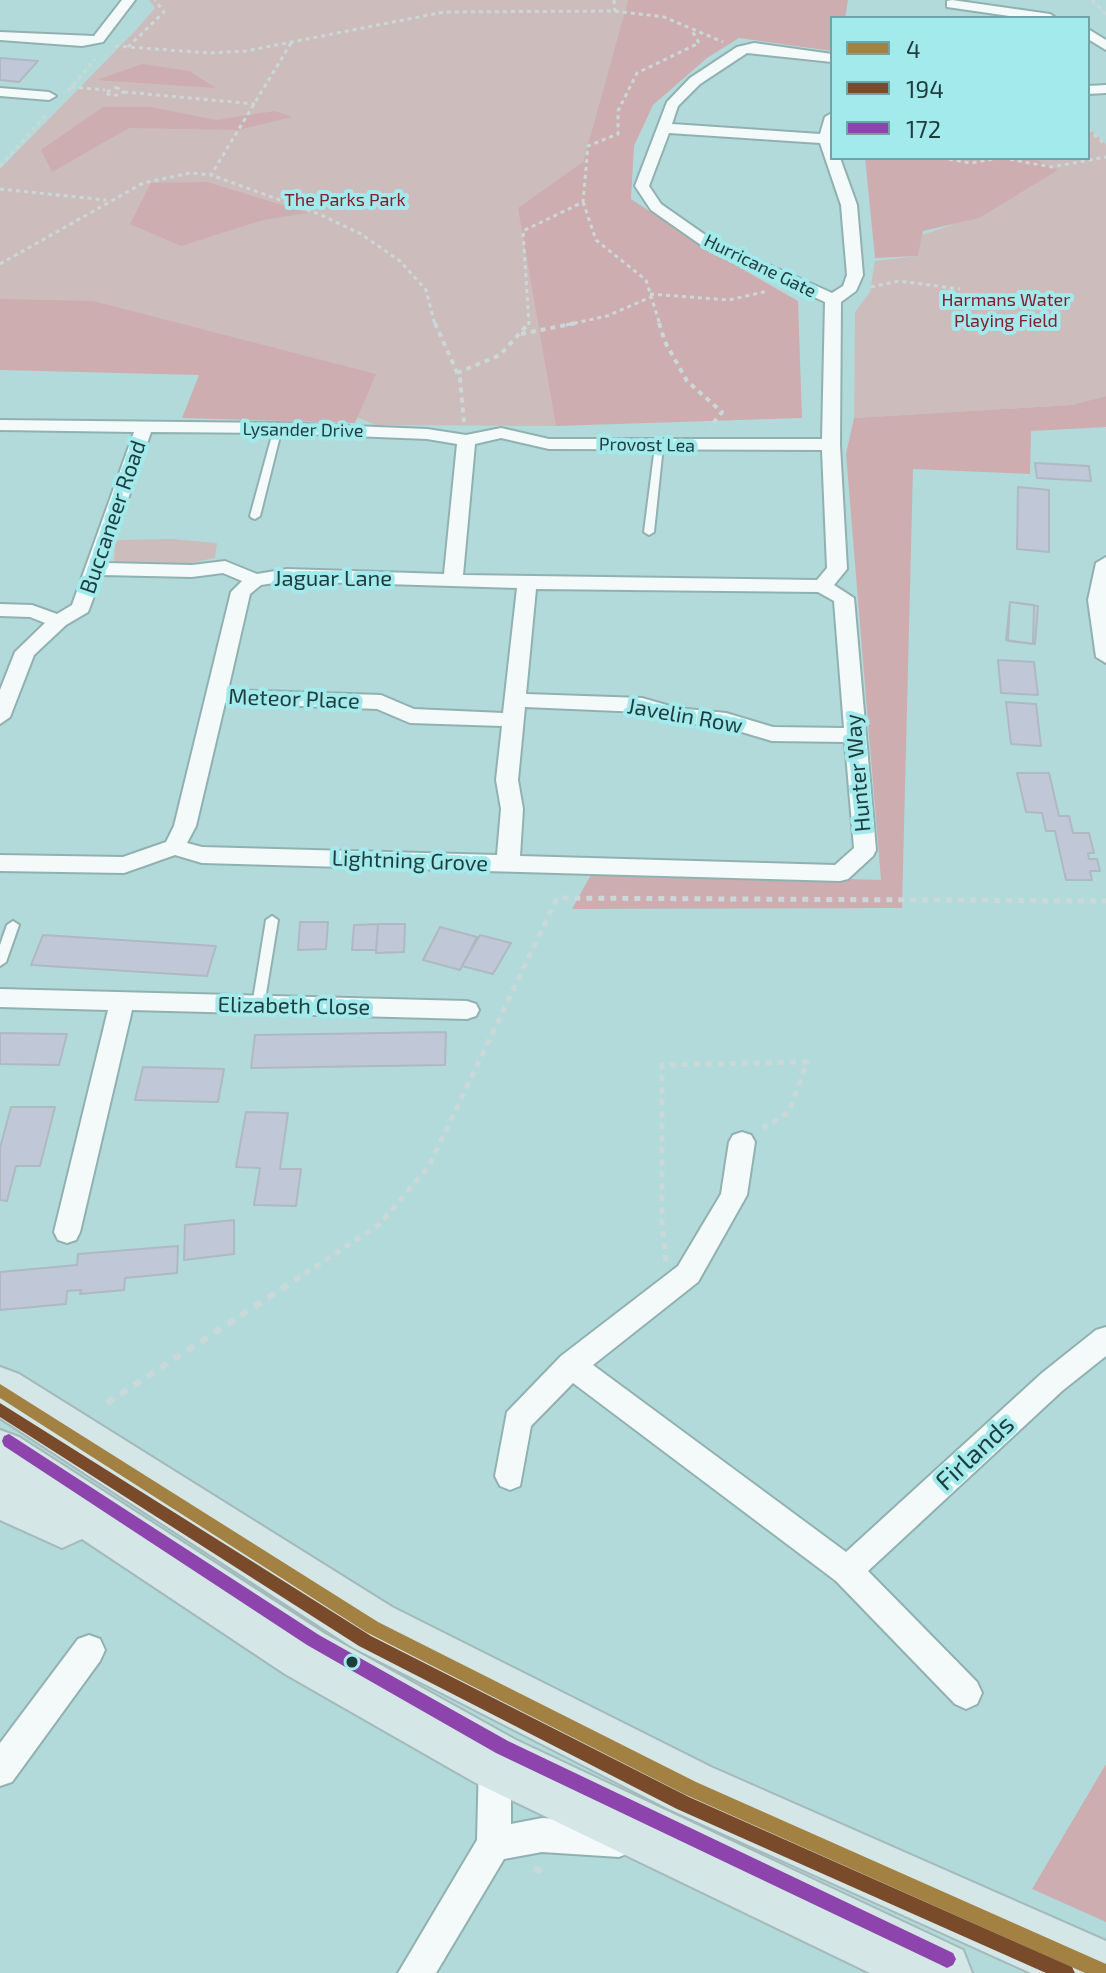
<!DOCTYPE html>
<html>
<head>
<meta charset="utf-8">
<style>
	body { margin:0 }
	#map { position:relative; width:1106px; height:1973px; overflow:hidden; background:#b3dadb; font-family:"Exo 2",sans-serif }
	canvas { display:block }
	.legend { position:absolute; left:830px; top:16px; width:260px; height:144px; box-sizing:border-box; background:#a2eaec; border:2px solid #6ea4a6; margin:0; padding:10px 14px; list-style:none; font-size:24px; color:#1f3c3d }
	.legend li { display:flex; align-items:center; gap:16px; height:40px }
	.legend b { width:40px; border:2px solid #6ea4a6 }
</style>
</head>
<body>
<div id="map">
<canvas width="1106" height="1973"></canvas>
<ul class="legend">
<li><b style="height:10px;background:#a38142"></b>4</li>
<li><b style="height:10px;background:#7a4b2a"></b>194</li>
<li><b style="height:10px;background:#8e44ad"></b>172</li>
</ul>
</div>
<script>
const ctx = document.querySelector('canvas').getContext('2d');
ctx.lineJoin = 'round';
function paint(path, color) { ctx.fillStyle = color; ctx.fill(path, 'evenodd'); }
const poly = rows => new Path2D(rows.map(r => 'M' + r).join(''));
function stroke(path, color, width, dash) { ctx.strokeStyle = color; ctx.lineWidth = width; ctx.lineCap = dash ? 'butt' : 'round'; ctx.setLineDash(dash || []); ctx.stroke(path); }
function write(font, color, halo, rows, align = 'center') {
  ctx.font = font + ' "Exo 2",sans-serif'; ctx.lineWidth = 8; ctx.setLineDash([]); ctx.textBaseline = 'middle'; ctx.strokeStyle = halo; ctx.fillStyle = color; for (const [text, x, y, turn = 0] of rows) {
    ctx.save(); ctx.translate(x, y); ctx.rotate((+turn || 0) * Math.PI / 180); ctx.textAlign = isNaN(turn) ? turn : align; if (halo) ctx.strokeText(text, 0, 0); ctx.fillText(text, 0, 0); ctx.restore();
  }
}
paint(poly([
	[149,0,628,0,583,162,546,218,556,426,376,425,86,309,0,306,0,169,135,31,155,8],
	[1088,127,1106,144,1106,396,1071,405,854,418,855,312,870,292,875,261,918,256,922,235,984,214,1057,170,1033,158,1088,158],
	[171,539,217,543,215,558,180,565,114,562,115,540]
]), '#cdbcbc');
paint(poly([
	[628,0,848,0,845,18,832,18,832,51,739,38,707,58,653,105,634,146,631,199,704,247,798,301,802,418,556,426,518,208,583,162],
	[142,64,189,71,216,88,97,80],
	[103,107,151,107,216,120,275,111,292,117,238,130,129,128,52,172,41,150],
	[865,158,1033,158,1058,170,979,218,923,231,918,256,875,258],
	[207,182,308,213,263,220,181,246,130,224,151,183],
	[0,299,93,301,376,374,355,423,182,418,199,375,0,370],
	[1106,396,1106,427,1031,431,1030,474,913,469,902,908,572,909,593,871,881,880,846,454,854,418,1071,405],
	[1106,1764,1106,1922,1032,1889]
]), '#ceadb0');
const building = poly([
	[0,58,38,61,19,82,0,80,0,58],
	[1035,463,1089,466,1091,481,1037,478,1035,463],
	[1018,487,1049,490,1049,552,1017,549,1018,487],
	[1010,602,1034,605,1033,644,1008,641,1010,602],
	[1010,602,1038,606,1035,644,1006,640,1010,602],
	[998,660,1034,662,1038,695,1001,693,998,660],
	[1006,702,1036,704,1041,746,1011,744,1006,702],
	[1017,773,1049,773,1059,816,1069,816,1073,833,1089,833,1094,853,1088,853,1089,859,1097,859,1100,871,1090,871,1092,880,1066,880,1055,831,1046,831,1042,813,1026,812,1017,773],
	[300,922,328,922,326,949,298,950,300,922],
	[378,924,405,924,404,952,376,953,378,924],
	[378,924,376,950,352,950,354,925,378,924],
	[440,927,477,937,460,970,423,960,440,927],
	[43,935,216,946,207,976,31,965,43,935],
	[480,935,511,943,493,974,462,966,480,935],
	[446,1032,445,1065,251,1068,255,1035,446,1032],
	[0,1033,67,1034,59,1065,0,1064,0,1033],
	[143,1067,224,1069,218,1102,135,1100,143,1067],
	[11,1107,55,1107,40,1166,16,1166,7,1201,0,1200,0,1148,11,1107],
	[246,1112,288,1113,280,1169,301,1169,296,1206,254,1205,260,1168,236,1167,246,1112],
	[234,1220,234,1254,184,1260,185,1225,234,1220],
	[178,1246,177,1273,125,1278,124,1290,80,1294,81,1290,67,1291,66,1304,0,1310,0,1272,77,1265,78,1254,178,1246]
]);
paint(building, '#c0c7d6');
stroke(building, '#aeb9c2', 2);
const lane = poly([
	[278,425,282,428,260,516,255,519,252,518,250,516,274,428,278,425],
	[659,443,663,446,654,532,649,535,644,532,655,446,659,443],
	[272,916,278,920,264,1006,262,1009,258,1011,254,1009,252,1006,266,920,272,916],
	[13,921,19,925,6,962,0,966,0,945,7,925,13,921]
]);
const street = poly([
	[122,0,135,0,103,42,82,46,0,40,0,32,94,36,122,0],
	[952,0,1050,14,1056,18,1023,18,947,7,947,1,952,0],
	[1088,29,1106,40,1106,50,1088,39,1088,29],
	[754,43,832,54,832,62,747,53,700,84,678,106,672,124,820,134,825,117,832,113,832,158,840,158,857,205,863,275,856,291,841,302,840,445,847,569,834,585,854,598,876,850,873,856,848,879,840,881,202,863,175,855,124,873,0,871,0,855,123,857,166,842,174,826,231,592,242,581,223,573,192,577,102,575,88,612,66,625,34,655,10,717,0,724,0,690,15,652,45,623,30,617,0,616,0,604,32,605,57,614,72,605,134,432,0,430,0,420,278,423,427,429,466,435,501,428,549,439,822,439,825,302,701,245,651,210,635,186,667,102,690,78,737,47,754,43],
	[669,133,820,143,841,205,847,275,843,286,832,293,711,239,661,204,649,186,669,133],
	[151,432,278,433,427,439,457,444,444,574,287,569,257,574,225,561,192,565,106,563,151,432],
	[501,438,549,449,822,450,827,568,817,580,463,575,475,444,501,438],
	[287,581,517,588,503,713,414,709,381,695,228,690,250,594,261,585,287,581],
	[536,589,818,592,834,601,844,728,773,727,726,713,677,708,642,698,526,694,536,589],
	[225,703,377,709,410,723,502,726,496,780,501,809,497,855,202,847,187,843,196,826,225,703],
	[525,707,641,712,676,722,725,727,772,741,845,742,854,848,835,865,520,856,523,809,518,780,525,707],
	[1106,85,1106,93,1088,94,1088,86,1106,85],
	[0,88,49,92,56,96,49,100,0,96,0,88],
	[1106,557,1106,663,1096,657,1088,600,1096,563,1106,557],
	[0,989,467,1001,476,1004,479,1010,476,1016,467,1019,132,1010,80,1232,76,1240,67,1243,58,1240,54,1232,108,1010,0,1007,0,989],
	[742,1132,751,1135,755,1142,747,1195,698,1282,593,1365,846,1552,1042,1373,1096,1330,1106,1327,1106,1356,1062,1391,868,1571,977,1682,982,1693,977,1704,966,1709,955,1704,836,1581,573,1383,531,1426,520,1486,510,1490,500,1486,495,1476,507,1412,561,1356,678,1266,721,1194,729,1142,733,1135,742,1132],
	[89,1635,100,1639,105,1650,100,1661,12,1782,0,1786,0,1743,78,1639,89,1635],
	[495,1745,507,1749,511,1761,511,1824,542,1818,619,1823,631,1828,636,1840,631,1852,619,1857,542,1852,504,1859,436,1973,398,1973,477,1840,479,1761,483,1749,495,1745]
]);
const highway = poly([
	[0,1367,19,1374,392,1607,711,1767,1106,1941,1106,1973,1031,1973,669,1809,352,1647,0,1418,0,1367],
	[0,1430,19,1437,325,1634,516,1740,963,1950,972,1973,870,1973,474,1782,285,1674,82,1539,62,1548,0,1520,0,1430]
]);
stroke(lane, '#91b1b1', 4);
stroke(street, '#91b1b1', 4);
stroke(highway, '#a4b9ba', 4);
stroke(poly([
	[614,0,615,11],
	[1092,0,1106,14],
	[291,43,211,175,319,214,361,234,400,261,426,290,435,325],
	[115,46,209,53,246,51,444,12,615,11,664,17,723,42],
	[128,47,164,12,155,0],
	[71,87,105,90],
	[116,87,124,92,114,96,105,93,116,87],
	[68,91,95,59],
	[124,92,255,104],
	[1088,129,1106,145],
	[941,158,971,163,999,158],
	[1002,158,1052,167,1106,157],
	[0,166,48,113],
	[0,189,106,200],
	[583,202,596,240,646,280,660,325],
	[0,264,143,183,190,173,211,175],
	[871,287,899,281,960,289],
	[650,294,729,300,768,291],
	[529,325,523,231,583,202,588,146,618,134,618,111,637,73,699,43,691,29],
	[566,325,607,316,651,297]
]), '#cbd8d8', 3, [4, 4]);
stroke(poly([
	[435,323,460,379,464,422],
	[659,323,665,342,687,381,722,412,710,427],
	[521,334,576,323],
	[457,373,500,355,529,323]
]), '#cbd8d8', 4, [5, 5]);
stroke(poly([
	[666,1261,662,1223,662,1065,807,1062,789,1112,763,1128],
	[295,1280,380,1224,429,1166,557,898,1106,901]
]), '#cbd8d8', 5, [6, 6]);
stroke(poly([
	[107,1403,298,1278],
	[534,1868,545,1874]
]), '#cbd8d8', 6, [8, 8]);
paint(lane, '#f4f9fa');
paint(street, '#f4f9fa');
paint(highway, '#d4e6e6');
paint(poly([
	[0,1384,378,1622,696,1782,1106,1964,1106,1973,1085,1973,684,1794,366,1632,0,1398,0,1384]
]), '#a38142');
paint(poly([
	[0,1403,371,1636,689,1797,1072,1967,1075,1973,1046,1973,677,1809,359,1646,0,1417,0,1403]
]), '#7a4b2a');
paint(poly([
	[9,1434,319,1635,508,1741,953,1953,956,1959,953,1965,947,1968,941,1965,496,1753,307,1645,4,1446,2,1441,4,1436,9,1434]
]), '#8e44ad');
for (const [x, y, r, color] of [
	[352,1662,7,"#1f3c3d"]
]) { const dot = new Path2D(); dot.arc(x, y, r, 0, 2 * Math.PI); ctx.fillStyle = color; ctx.fill(dot); stroke(dot, '#a2eaec', 3); }
write('18px', '#871d2c', '#a2eaec', [
	["The Parks Park",345,200],
	["Harmans Water",1006,300],
	["Playing Field",1006,321]
]);
write('18px', '#1f3c3d', '#a2eaec', [
	["Hurricane Gate",760,266,26],
	["Lysander Drive",303,430,1],
	["Provost Lea",647,445,1]
]);
write('22px', '#1f3c3d', '#a2eaec', [
	["Buccaneer Road",113,517,-71],
	["Jaguar Lane",333,579],
	["Meteor Place",294,699,2],
	["Javelin Row",685,716,10],
	["Hunter Way",858,773,-95],
	["Lightning Grove",410,861,2],
	["Elizabeth Close",294,1006,1]
]);
write('26px', '#1f3c3d', '#a2eaec', [
	["Firlands",975,1453,-43]
]);
</script>
</body>
</html>
